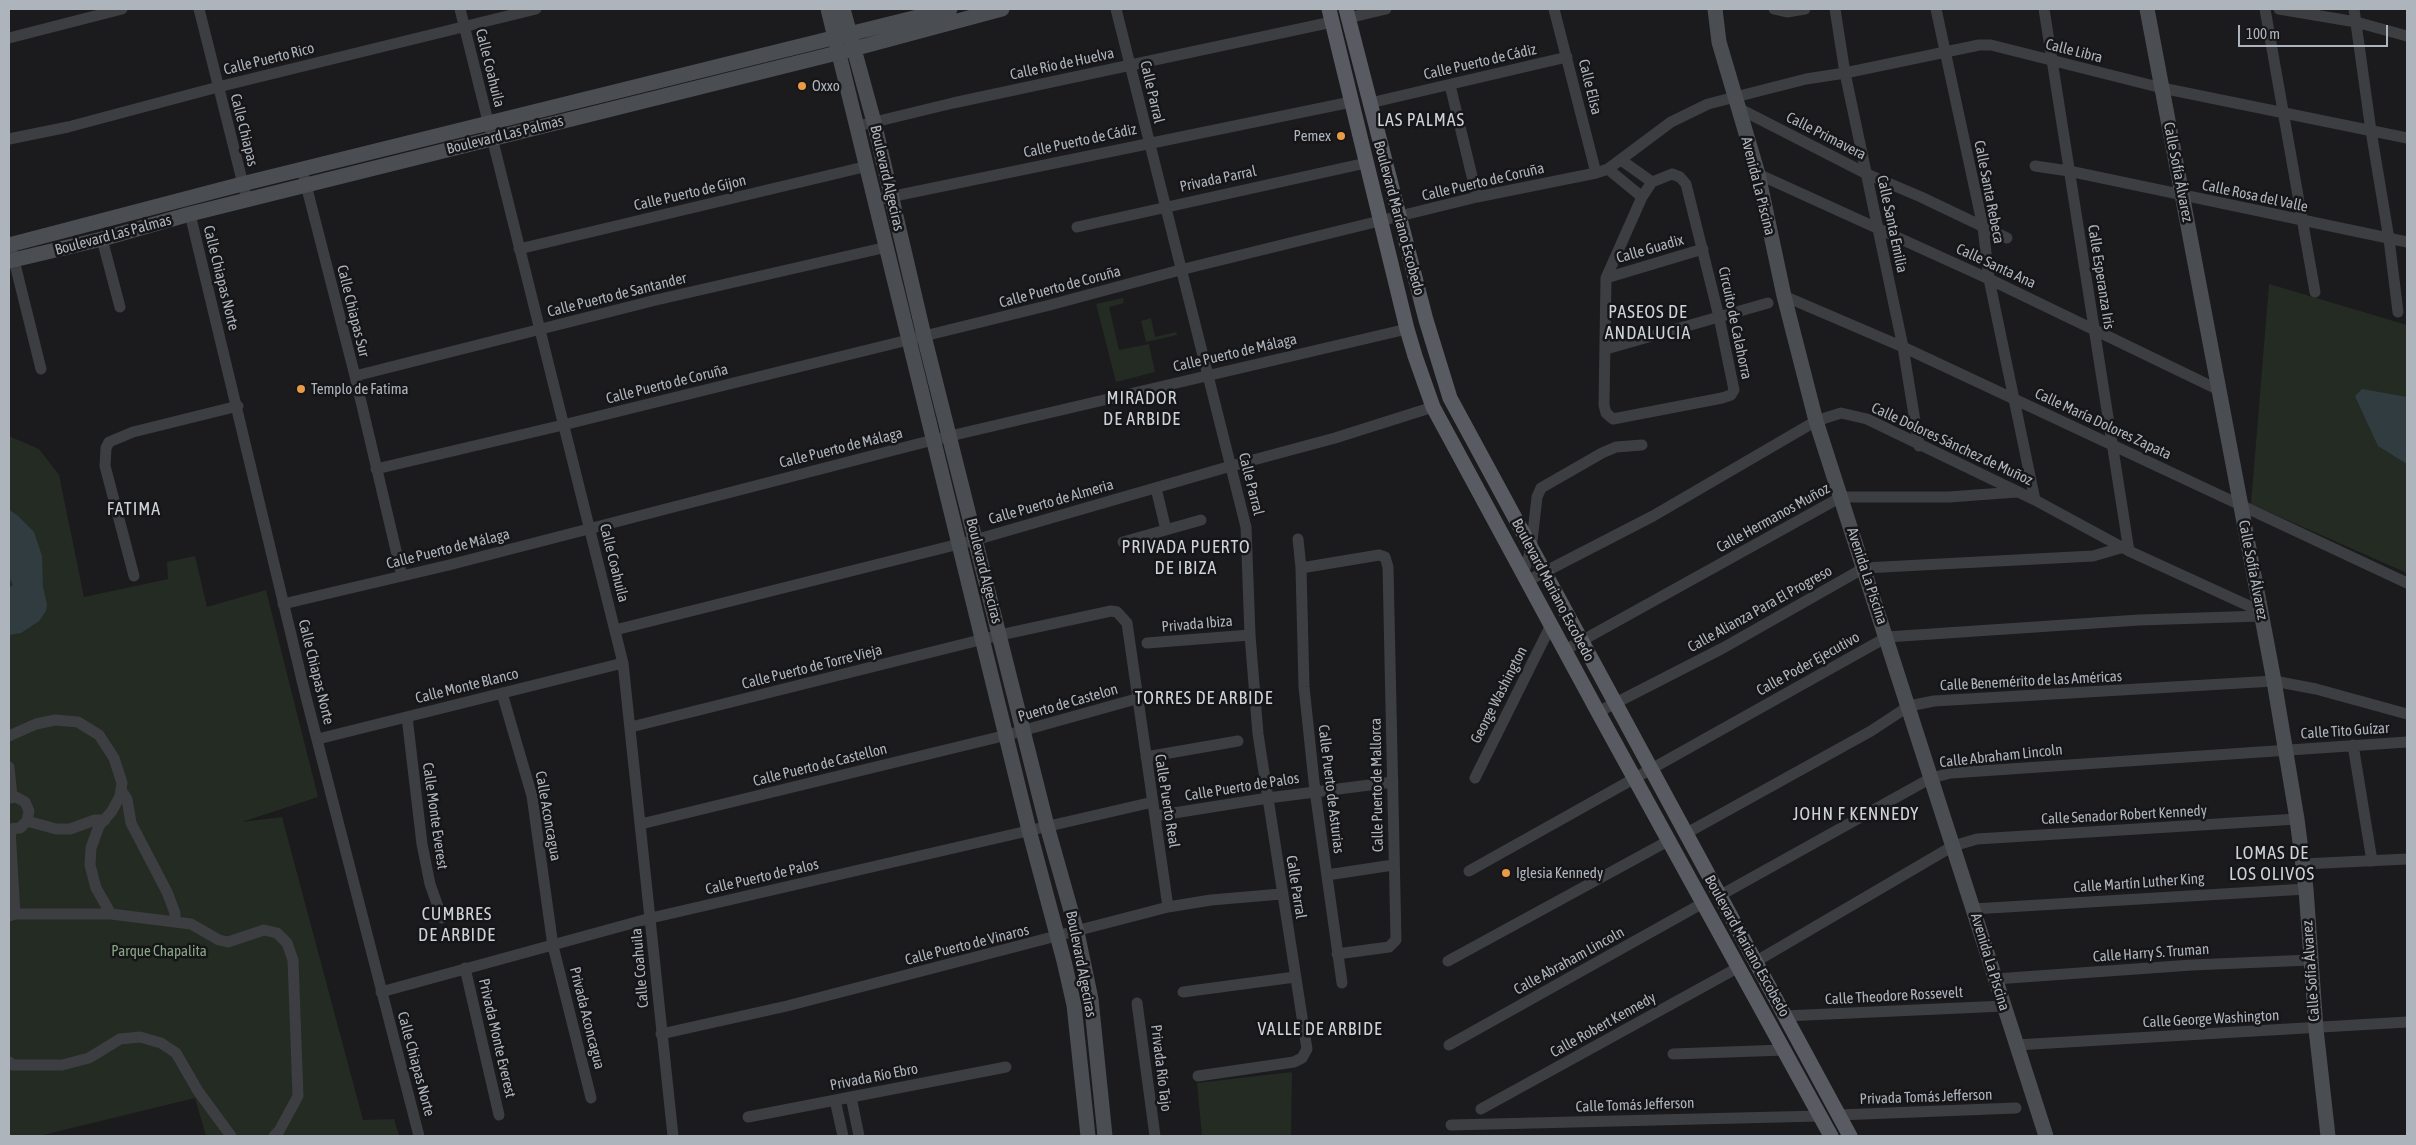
<!DOCTYPE html>
<html>
<head>
<meta charset="utf-8">
<style>
	body { margin:0 }
	#map { position:relative; width:2416px; height:1145px; overflow:hidden; background:#1b1b1d; font-family:"Asap Condensed",sans-serif }
	canvas { display:block }
	.frame { position:absolute; inset:0; border:10px solid #aeb4bc; pointer-events:none }
	.scale { position:absolute; left:2238px; top:25px; width:150px; height:22px; box-sizing:border-box; border:2px solid #aeb4bc; border-top:0; padding-left:6px; font-size:15px; line-height:18px; white-space:nowrap; color:#aeb4bc; -webkit-text-stroke:4px #161618; paint-order:stroke }
</style>
</head>
<body>
<div id="map">
<canvas width="2416" height="1145"></canvas>
<div class="frame"></div>
<div class="scale">100 m</div>
</div>
<script>
const ctx = document.querySelector('canvas').getContext('2d');
ctx.lineJoin = 'round';
function paint(path, color) { ctx.fillStyle = color; ctx.fill(path, 'evenodd'); }
const poly = rows => new Path2D(rows.map(r => 'M' + r).join(''));
function stroke(path, color, width, dash) { ctx.strokeStyle = color; ctx.lineWidth = width; ctx.lineCap = dash ? 'butt' : 'round'; ctx.setLineDash(dash || []); ctx.stroke(path); }
function write(font, color, halo, rows, align = 'center') {
  ctx.font = font + ' "Asap Condensed",sans-serif'; ctx.lineWidth = 5; ctx.setLineDash([]); ctx.textBaseline = 'middle'; ctx.strokeStyle = halo; ctx.fillStyle = color; for (const [text, x, y, turn = 0] of rows) {
    ctx.save(); ctx.translate(x, y); ctx.rotate((+turn || 0) * Math.PI / 180); ctx.textAlign = isNaN(turn) ? turn : align; if (halo) ctx.strokeText(text, 0, 0); ctx.fillText(text, 0, 0); ctx.restore();
  }
}
paint(poly([
	[2269,284,2407,325,2407,573,2251,504],
	[1123,298,1124,303,1109,307,1119,350,1149,344,1155,372,1116,382,1096,304],
	[1151,318,1155,337,1176,332,1177,335,1146,342,1141,321],
	[9,436,39,449,59,475,84,597,168,579,167,562,195,556,207,607,266,590,318,797,242,822,282,817,363,1120,394,1119,399,1136,206,1136,195,1098,39,1136,9,1136],
	[1292,1072,1291,1136,1202,1136,1197,1083]
]), '#232b23');
paint(poly([
	[2362,389,2407,397,2407,464,2378,446,2355,396],
	[9,510,17,515,34,532,42,556,43,587,47,604,46,611,39,621,21,633,9,635,9,588,13,585,9,577]
]), '#313c41');
stroke(poly([
	[199,9,247,200],
	[460,9,623,663,673,1136],
	[1116,9,1246,527,1250,635,1258,734,1307,1049,1302,1058,1294,1062,1198,1076],
	[1554,9,1596,173],
	[1774,9,1787,12,1805,9],
	[1835,9,1845,73,1903,347,1919,446],
	[1936,9,1983,227,1989,279,2035,500],
	[2044,9,2129,551],
	[2265,9,2315,292],
	[2279,9,2356,22,2407,36],
	[2354,9,2371,131,2389,239,2398,312],
	[1348,18,1386,9],
	[9,38,122,9],
	[1450,85,1477,197],
	[1370,103,1567,57],
	[1738,108,1867,174,1921,197,2007,238],
	[858,126,953,103,1332,22],
	[9,139,68,127,218,87,536,9],
	[1621,160,1652,182],
	[2035,166,2069,171,2407,242],
	[1608,169,1642,197],
	[1672,174,1680,177,1686,184,1719,317,1734,390,1731,395,1722,398,1613,419,1606,413,1604,405,1606,278,1642,197,1652,182,1672,174],
	[1758,174,1989,279,2219,390],
	[304,177,355,376,402,576],
	[875,200,1351,102],
	[190,214,306,697,419,1136],
	[1077,227,1366,163],
	[102,239,120,307],
	[519,249,868,166],
	[12,252,41,369],
	[1606,278,1703,249],
	[1784,296,1903,347,2407,583],
	[1606,349,1768,303],
	[355,376,656,300,887,247],
	[376,469,563,425,1050,305,1180,270,1477,197,1596,173,1608,169,1671,122,1708,104,1806,79,1845,73,1979,45,1991,45,2162,88,2407,138],
	[1156,488,1166,530],
	[1298,539,1301,568,1304,687,1315,791,1342,983],
	[1123,542,1201,520],
	[1301,568,1379,555,1385,557,1388,567,1396,940,1389,947,1337,954],
	[1523,574,1531,550,1537,497,1541,488,1602,453,1616,447,1642,445],
	[134,576,105,466,106,448,109,442,133,432,238,406],
	[1527,581,1653,516,1816,421,1841,413,1867,419,2035,500,2129,551,2260,611],
	[283,604,449,565,933,440,1407,329],
	[615,630,975,540,1231,466,1335,438,1433,407],
	[1147,643,1250,635],
	[1565,650,1841,497,1949,497,2017,492],
	[502,693,532,796,553,946,591,1098],
	[1598,712,1723,648,1864,568,2093,556,2124,547],
	[407,717,422,844,430,884,442,918],
	[631,727,1000,635,1111,611,1117,612,1127,623,1168,907],
	[9,736,36,724,55,720,78,722,99,735,114,758,122,783,120,796,112,811,99,826,91,848,90,865,96,888,111,914],
	[318,739,623,663],
	[2353,745,2372,861],
	[1146,757,1238,741],
	[9,767,12,797],
	[1475,778,1551,625],
	[121,790,127,799,131,823,167,892,175,913,175,922],
	[9,798,16,797,25,802,29,811,27,821,20,828,9,829],
	[1155,816,1268,798,1393,782],
	[27,821,56,829,70,829,95,820,105,820],
	[641,824,1007,735,1136,699],
	[10,829,15,914],
	[1685,834,1871,731,1909,706,1934,701,2274,681,2316,689,2407,714],
	[2303,864,2407,859],
	[1469,871,1887,637,2139,620,2262,616],
	[1327,875,1393,865],
	[1719,896,1931,778,1951,773,2407,742],
	[1973,909,2306,889],
	[9,916,15,914,111,914,191,924,219,940,228,942,264,930,277,933,287,943,293,960,298,1096,279,1131,274,1136],
	[1448,961,1668,841],
	[1755,962,1953,846,1977,839,2297,819],
	[465,968,499,1115],
	[1995,979,2192,965,2310,960],
	[381,992,651,918,1153,802],
	[1183,992,1295,977],
	[1137,1003,1155,1136],
	[1785,1016,2004,1006],
	[661,1034,787,1006,1168,907,1211,900,1281,894],
	[1449,1045,1703,903],
	[2016,1045,2407,1022],
	[1673,1054,1784,1050],
	[9,1062,13,1065,62,1065,89,1058,120,1039,140,1037,161,1043,176,1053,198,1091,231,1136],
	[851,1097,859,1136],
	[835,1100,843,1136],
	[1481,1109,1739,967],
	[1838,1115,2016,1108],
	[748,1117,1006,1067],
	[1451,1125,1820,1116]
]), '#3c3e42', 11);
stroke(poly([
	[828,9,1029,830,1064,961,1074,1005,1088,1136],
	[843,9,874,122,924,336,1047,826,1077,932,1091,999,1105,1136],
	[1715,9,1719,42,1758,174,1784,296,1816,421,2046,1136],
	[2147,9,2274,681,2297,819,2306,889,2316,1029,2328,1136],
	[9,245,242,184,950,9],
	[9,261,102,239,190,214,853,49,1002,9]
]), '#4a4d52', 15);
stroke(poly([
	[1329,9,1407,329,1415,356,1433,407,1598,712,1831,1136],
	[1346,9,1426,320,1450,398,1850,1136]
]), '#585b61', 15);
for (const [x, y, r, color] of [
	[802,86,5,"#ea9b46"],
	[1341,136,5,"#ea9b46"],
	[301,389,5,"#ea9b46"],
	[1506,873,5,"#ea9b46"]
]) { const dot = new Path2D(); dot.arc(x, y, r, 0, 2 * Math.PI); ctx.fillStyle = color; ctx.fill(dot); stroke(dot, '#161618', 2); }
write('15px', '#aeb4bc', '#161618', [
	["Calle Libra",2074,51,14],
	["Calle Puerto Rico",269,59,-14],
	["Calle Puerto de Cádiz",1480,62,-13],
	["Calle Río de Huelva",1062,64,-12],
	["Calle Coahuila",490,68,76],
	["Calle Elisa",1590,87,76],
	["Calle Parral",1152,92,77],
	["Calle Chiapas",244,130,76],
	["Boulevard Las Palmas",505,135,-14],
	["Calle Primavera",1826,136,27],
	["Calle Puerto de Cádiz",1080,141,-12],
	["Calle Sofía Álvarez",2178,172,79],
	["Boulevard Algeciras",887,178,77],
	["Privada Parral",1218,179,-12],
	["Calle Puerto de Coruña",1483,182,-13],
	["Avenida La Piscina",1758,186,76],
	["Calle Santa Rebeca",1989,192,79],
	["Calle Puerto de Gijon",690,193,-13],
	["Calle Rosa del Valle",2255,196,12],
	["Boulevard Mariano Escobedo",1399,218,75],
	["Calle Santa Emilia",1892,224,78],
	["Boulevard Las Palmas",113,235,-15],
	["Calle Guadix",1650,249,-16],
	["Calle Santa Ana",1996,266,25],
	["Calle Esperanza Iris",2101,277,81],
	["Calle Chiapas Norte",221,278,76],
	["Calle Puerto de Coruña",1060,287,-15],
	["Calle Puerto de Santander",617,295,-14],
	["Calle Chiapas Sur",353,311,76],
	["Circuito de Calahorra",1735,323,78],
	["Calle Puerto de Málaga",1235,353,-13],
	["Calle Puerto de Coruña",667,384,-14],
	["Calle María Dolores Zapata",2103,424,25],
	["Calle Dolores Sánchez de Muñoz",1952,444,25],
	["Calle Puerto de Málaga",841,448,-14],
	["Calle Parral",1251,484,76],
	["Calle Puerto de Almeria",1051,502,-16],
	["Calle Hermanos Muñoz",1773,518,-29],
	["Calle Puerto de Málaga",448,549,-14],
	["Calle Coahuila",614,563,76],
	["Calle Sofía Álvarez",2253,570,79],
	["Boulevard Algeciras",984,571,76],
	["Avenida La Piscina",1867,576,72],
	["Boulevard Mariano Escobedo",1553,590,62],
	["Calle Alianza Para El Progreso",1760,609,-29],
	["Privada Ibiza",1197,624,-5],
	["Calle Poder Ejecutivo",1808,664,-29],
	["Calle Puerto de Torre Vieja",812,667,-14],
	["Calle Chiapas Norte",316,672,76],
	["Calle Benemérito de las Américas",2031,681,-3],
	["Calle Monte Blanco",467,686,-14],
	["George Washington",1499,695,-63],
	["Puerto de Castelon",1068,703,-16],
	["Calle Tito Guízar",2345,731,-4],
	["Calle Abraham Lincoln",2001,756,-6],
	["Calle Puerto de Castellon",820,765,-14],
	["Calle Puerto de Mallorca",1377,785,-91],
	["Calle Puerto de Palos",1242,787,-9],
	["Calle Puerto de Asturias",1331,789,83],
	["Calle Puerto Real",1167,801,81],
	["Calle Senador Robert Kennedy",2124,815,-3],
	["Calle Monte Everest",435,816,82],
	["Calle Aconcagua",548,816,80],
	["Calle Puerto de Palos",762,877,-13],
	["Calle Martín Luther King",2139,883,-4],
	["Calle Parral",1296,887,81],
	["Calle Puerto de Vinaros",967,945,-14],
	["Boulevard Mariano Escobedo",1747,946,61],
	["Calle Harry S. Truman",2151,953,-4],
	["Calle Abraham Lincoln",1569,961,-29],
	["Avenida La Piscina",1990,962,73],
	["Boulevard Algeciras",1081,964,79],
	["Calle Coahuila",640,968,-95],
	["Calle Sofía Álvarez",2311,971,-94],
	["Calle Theodore Rossevelt",1894,996,-3],
	["Privada Aconcagua",587,1018,76],
	["Calle George Washington",2211,1019,-3],
	["Calle Robert Kennedy",1603,1025,-29],
	["Privada Monte Everest",497,1038,77],
	["Calle Chiapas Norte",416,1064,75],
	["Privada Río Tajo",1161,1068,83],
	["Privada Río Ebro",874,1077,-11],
	["Privada Tomás Jefferson",1926,1097,-2],
	["Calle Tomás Jefferson",1635,1105,-2]
]);
write('15px', '#aeb4bc', '#161618', [
	["Oxxo",812,86],
	["Pemex",1331,136,"right"],
	["Templo de Fatima",311,389],
	["Iglesia Kennedy",1516,873]
], 'left');
write('15px', '#89a686', '#161618', [
	["Parque Chapalita",159,951]
]);
ctx.letterSpacing = '1px';
write('18px', '#cfd3d8', '#161618', [
	["LAS PALMAS",1421,120],
	["PASEOS DE",1648,312],
	["ANDALUCIA",1648,333],
	["MIRADOR",1142,398],
	["DE ARBIDE",1142,419],
	["FATIMA",134,509],
	["PRIVADA PUERTO",1186,547],
	["DE IBIZA",1186,568],
	["TORRES DE ARBIDE",1204,698],
	["JOHN F KENNEDY",1856,814],
	["LOMAS DE",2272,853],
	["LOS OLIVOS",2272,874],
	["CUMBRES",457,914],
	["DE ARBIDE",457,935],
	["VALLE DE ARBIDE",1320,1029]
]);
ctx.letterSpacing = '0px';
</script>
</body>
</html>
